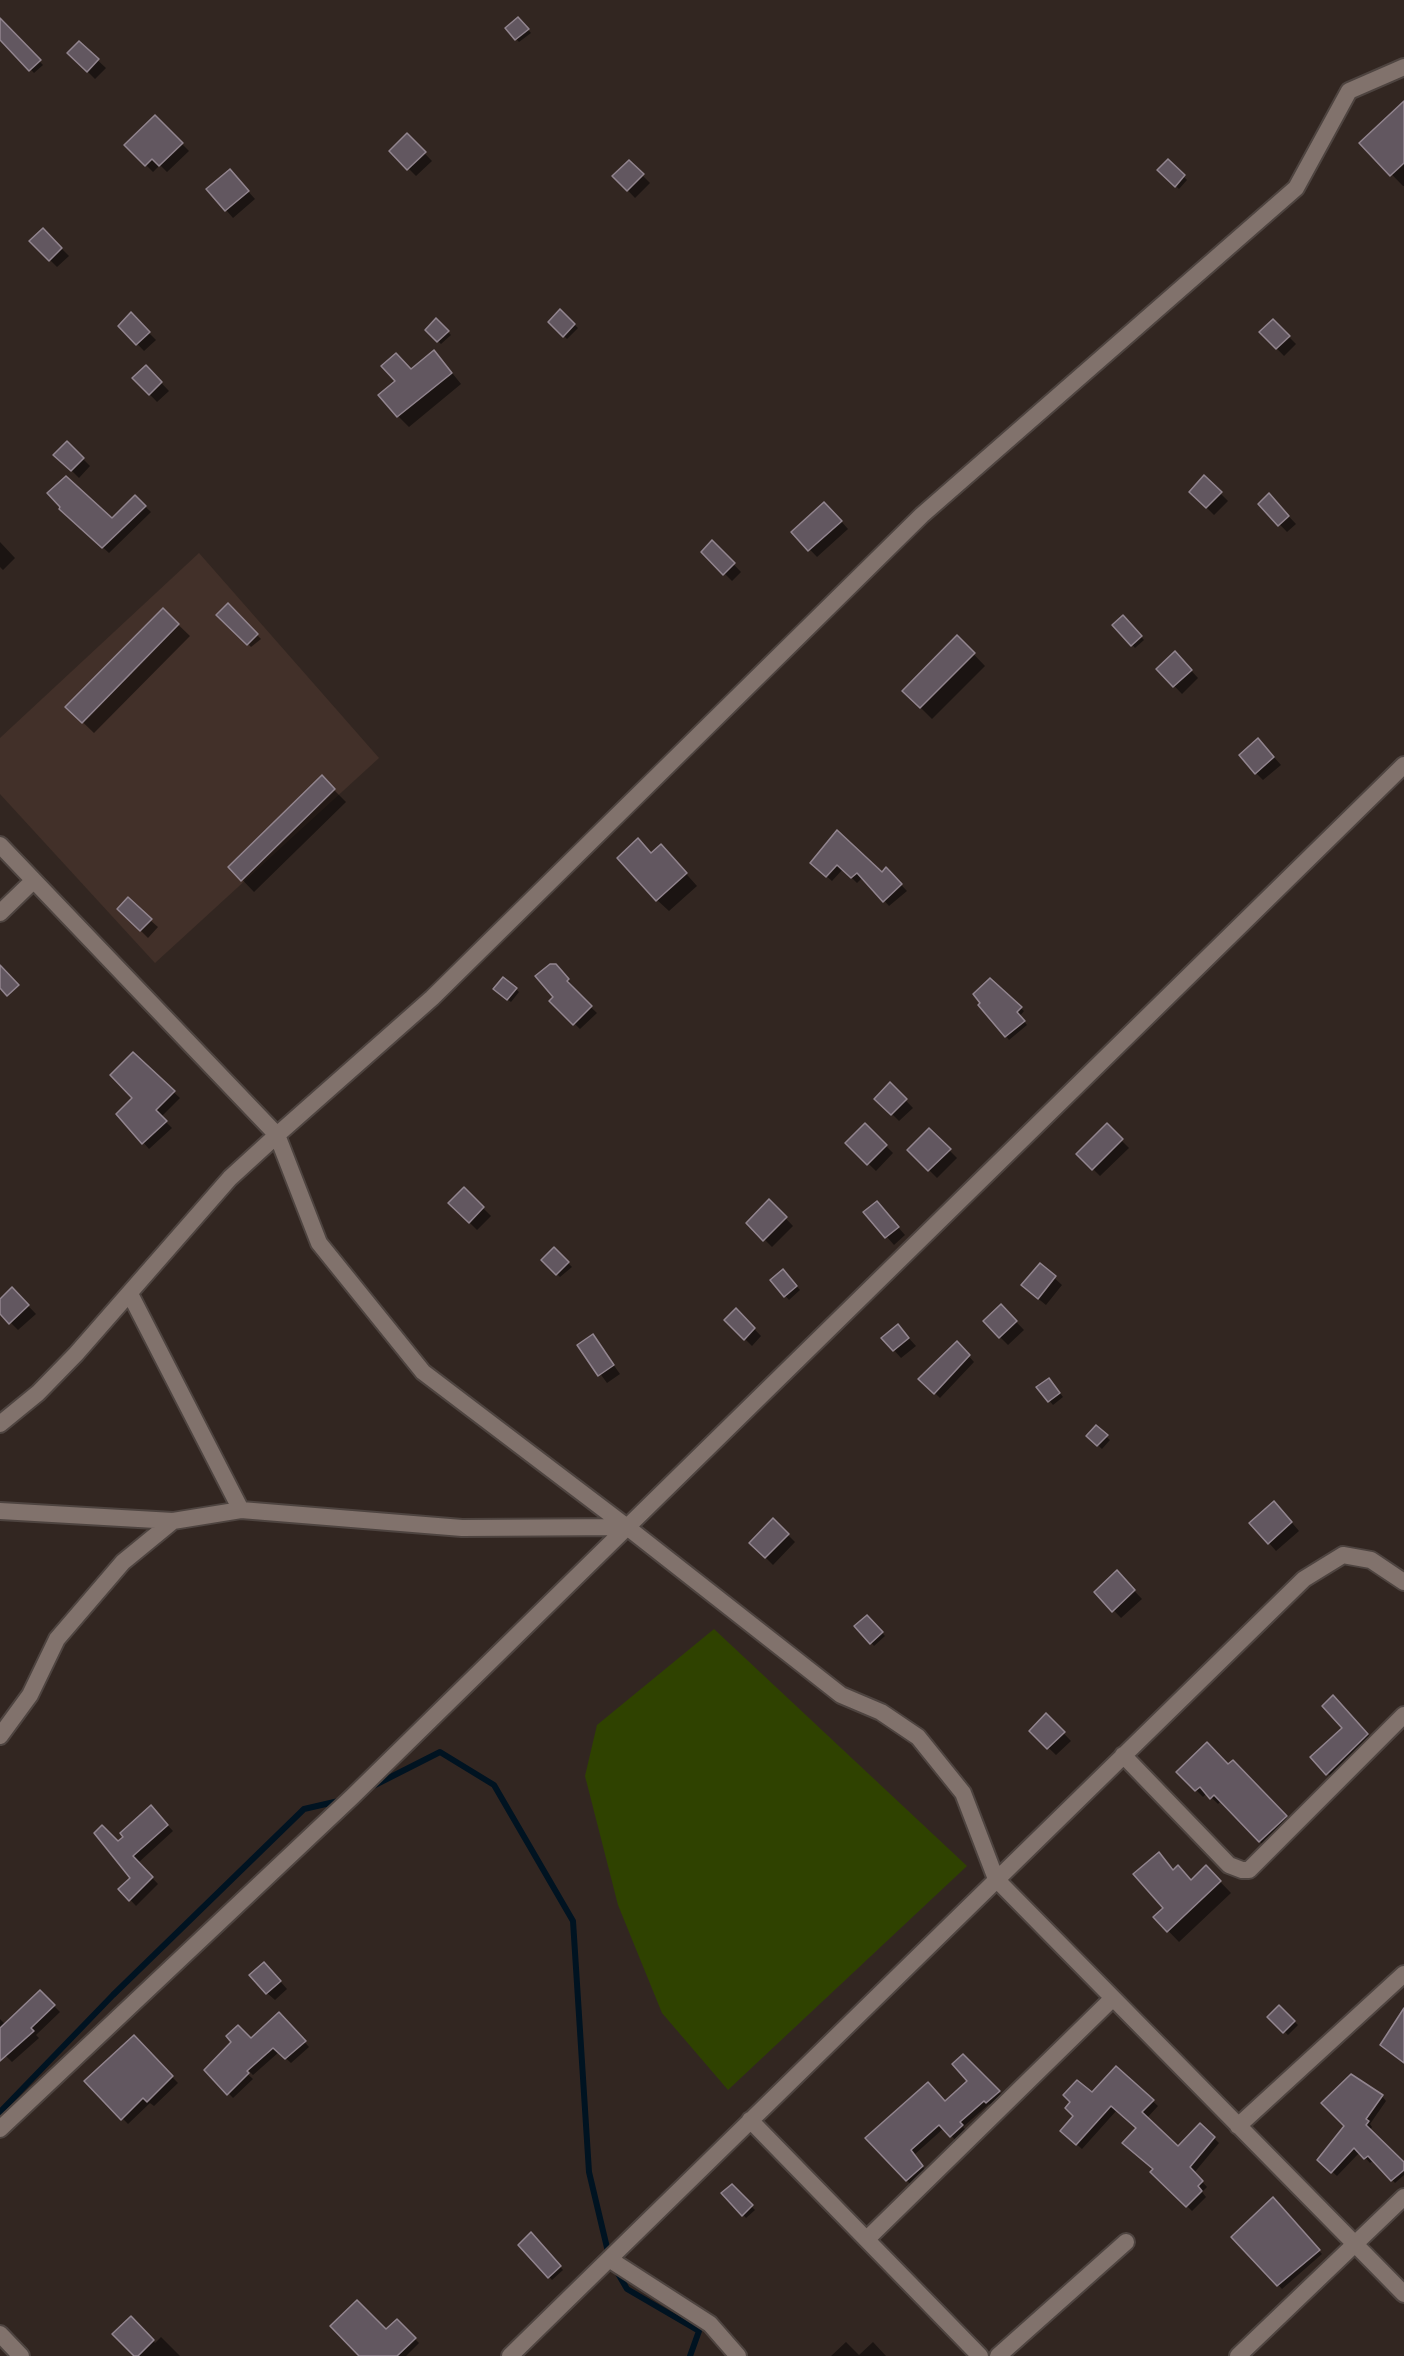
<!DOCTYPE html>
<html>
<head>
<meta charset="utf-8">
<style>
	body { margin:0 }
	canvas { display:block; background:#322621 }
</style>
</head>
<body>
<canvas width="1404" height="2356"></canvas>
<script>
const ctx = document.querySelector('canvas').getContext('2d');
ctx.lineJoin = 'round';
function paint(path, color) { ctx.fillStyle = color; ctx.fill(path, 'evenodd'); }
const poly = rows => new Path2D(rows.map(r => 'M' + r).join(''));
function stroke(path, color, width, dash) { ctx.strokeStyle = color; ctx.lineWidth = width; ctx.lineCap = dash ? 'butt' : 'round'; ctx.setLineDash(dash || []); ctx.stroke(path); }
paint(poly([
	[199,553,379,758,155,963,0,794,0,738]
]), '#423029');
paint(poly([
	[714,1629,967,1866,728,2090,662,2013,618,1905,585,1776,597,1725]
]), '#2f4200');
paint(poly([
	[518,19,531,33,519,42,507,29],
	[2,22,43,65,34,73,0,37],
	[79,43,106,68,95,79,69,53],
	[1404,113,1404,186,1403,186,1361,143],
	[155,117,189,151,167,172,160,165,153,172,126,145],
	[407,135,432,161,416,176,391,151],
	[1168,161,1187,180,1179,189,1159,170],
	[629,162,650,183,635,198,614,176],
	[237,179,255,199,233,218,226,210],
	[43,230,69,256,57,267,31,241],
	[560,311,578,328,567,339,550,322],
	[131,315,156,340,144,351,120,326],
	[436,320,451,335,441,344,427,330],
	[1273,321,1296,344,1284,356,1261,332],
	[444,363,461,384,409,427,398,416,411,370],
	[146,367,169,391,157,402,134,378],
	[67,443,90,466,79,478,56,455],
	[1204,477,1228,501,1214,515,1191,492],
	[135,497,151,512,109,553,66,514,62,507,112,521],
	[1276,503,1296,524,1287,532,1260,504],
	[832,511,848,529,817,557,793,532],
	[0,542,15,558,3,570,0,567],
	[712,542,741,572,732,581,703,552],
	[228,605,261,639,251,647,218,615],
	[163,610,190,636,94,733,67,707],
	[1123,617,1144,640,1135,648,1114,625],
	[957,637,985,666,932,719,904,691],
	[1175,653,1198,678,1182,694,1158,669],
	[1265,747,1281,765,1263,780,1256,773],
	[322,778,346,802,254,892,230,867],
	[838,833,882,874,886,869,907,891,889,906,863,877,857,883,843,869,832,881,817,868],
	[652,854,672,858,697,886,669,911,657,900],
	[119,909,150,920,158,927,148,938],
	[562,972,573,986,571,988,597,1013,580,1029,551,1001,555,997],
	[990,980,1024,1011,1020,1016,1027,1025,1009,1040,1006,1036],
	[516,989,519,992,511,1002,499,993],
	[133,1054,180,1098,161,1117,172,1128,149,1149,118,1114,134,1098],
	[890,1084,913,1108,899,1121,876,1098],
	[865,1125,893,1153,876,1171,847,1143],
	[1107,1126,1129,1148,1100,1176,1078,1154],
	[929,1130,957,1158,937,1178,909,1150],
	[464,1189,491,1216,477,1230,450,1203],
	[769,1201,793,1226,772,1247,748,1223],
	[884,1211,905,1235,894,1245,866,1213],
	[554,1249,572,1267,560,1277,543,1260],
	[1040,1265,1062,1285,1046,1305,1031,1293],
	[783,1271,800,1290,789,1300,772,1281],
	[12,1289,36,1314,18,1330,0,1312,0,1301],
	[1001,1306,1024,1330,1008,1345,985,1322],
	[736,1310,761,1336,752,1346,726,1320],
	[905,1334,916,1346,901,1358,884,1339],
	[593,1336,620,1374,607,1383,579,1345],
	[957,1343,974,1362,940,1398,920,1379],
	[1052,1383,1063,1397,1053,1405,1038,1387],
	[1096,1427,1110,1440,1102,1449,1088,1436],
	[1281,1510,1299,1531,1276,1551,1269,1543],
	[773,1520,795,1542,773,1565,751,1543],
	[1124,1580,1142,1599,1121,1618,1096,1592],
	[867,1617,885,1636,874,1646,856,1626],
	[1333,1697,1371,1738,1331,1777,1312,1757,1344,1728],
	[1046,1715,1071,1741,1056,1755,1031,1731],
	[1233,1762,1293,1824,1266,1848,1221,1801,1218,1804,1207,1793,1203,1797,1178,1772,1228,1766],
	[156,1813,173,1831,138,1863,158,1884,136,1906,120,1889,132,1878,118,1843],
	[1169,1865,1191,1881,1206,1867,1231,1893,1179,1942,1155,1917,1165,1908],
	[271,1971,287,1989,275,2000,267,1993],
	[40,1992,60,2012,36,2035,39,2038,12,2062,0,2050,0,2019,6,2025],
	[1279,2007,1298,2025,1288,2035,1269,2017],
	[279,2014,309,2047,291,2063,279,2052,253,2075,243,2065,240,2067,253,2079,233,2098,206,2070,251,2040],
	[134,2038,178,2083,154,2106,150,2103,128,2124,86,2081],
	[963,2056,1003,2096,991,2106,989,2104,963,2127,966,2130,955,2140,944,2128,914,2155,926,2171,911,2185,867,2138,945,2103,969,2081],
	[1116,2068,1158,2106,1147,2118,1178,2148,1214,2138,1219,2143,1194,2173,1207,2187,1202,2192,1206,2197,1192,2211,1152,2172,1154,2170,1137,2129,1117,2110,1082,2149,1067,2136,1092,2094],
	[1382,2096,1386,2101,1370,2124,1372,2127,1370,2130,1404,2164,1404,2175,1395,2183,1374,2160,1370,2163,1360,2152,1337,2176,1319,2160],
	[732,2186,755,2210,746,2218,723,2193],
	[1273,2199,1322,2254,1282,2289,1233,2237],
	[531,2234,563,2270,552,2280,520,2245],
	[131,2318,155,2343,161,2337,180,2356,136,2356],
	[397,2321,419,2343,406,2356,367,2356],
	[846,2342,859,2355,873,2342,886,2356,831,2356]
]), '#0007');
stroke(poly([
	[371,1787,440,1752,494,1785,573,1921,589,2172,609,2256],
	[0,2112,113,1995,304,1809,343,1800],
	[616,2270,627,2289,699,2331,690,2356]
]), '#001321', 6);
const building = poly([
	[518,17,529,29,515,40,505,28,518,17],
	[0,18,41,60,29,71,0,40,0,18],
	[79,41,99,59,87,72,67,53,79,41],
	[1404,101,1404,163,1390,176,1359,143,1404,101],
	[155,115,183,143,159,166,152,159,145,166,124,145,155,115],
	[407,133,426,152,407,170,389,151,407,133],
	[1168,159,1185,175,1175,187,1157,170,1168,159],
	[629,160,644,174,627,191,612,176,629,160],
	[230,169,249,191,225,211,206,189,230,169],
	[43,228,62,248,49,261,29,241,43,228],
	[560,309,575,324,563,337,548,322,560,309],
	[131,312,150,332,136,345,118,326,131,312],
	[436,318,449,331,437,342,425,330,436,318],
	[1273,319,1290,336,1276,349,1259,332,1273,319],
	[434,350,452,373,397,417,378,395,395,381,381,366,396,353,411,369,434,350],
	[146,365,162,382,149,395,132,378,146,365],
	[67,441,84,458,71,471,53,455,67,441],
	[1204,475,1222,492,1206,508,1189,492,1204,475],
	[66,476,112,518,135,495,146,506,102,548,59,509,60,507,47,493,66,476],
	[1269,493,1289,516,1278,526,1258,504,1269,493],
	[824,502,842,521,808,551,791,532,824,502],
	[712,540,735,563,723,575,701,552,712,540],
	[228,603,258,634,247,645,216,615,228,603],
	[163,608,179,624,82,723,65,707,163,608],
	[1123,615,1142,636,1131,646,1112,625,1123,615],
	[957,635,975,653,920,708,902,691,957,635],
	[1175,651,1192,670,1173,687,1156,669,1175,651],
	[1258,738,1274,757,1255,774,1239,755,1258,738],
	[322,775,335,789,241,881,228,867,322,775],
	[837,830,882,872,886,867,902,884,883,902,857,873,851,878,837,865,826,877,810,863,837,830],
	[638,838,651,853,661,844,687,873,656,901,617,858,638,838],
	[128,897,152,919,140,931,117,909,128,897],
	[550,964,556,964,569,979,567,981,592,1006,573,1025,549,1001,553,997,535,976,550,964],
	[0,965,19,985,7,996,0,988,0,965],
	[503,977,517,988,507,1000,493,989,503,977],
	[990,978,1022,1007,1017,1012,1025,1021,1005,1037,978,1005,980,1003,973,994,990,978],
	[133,1052,175,1091,156,1110,167,1121,142,1144,116,1114,132,1098,110,1075,133,1052],
	[890,1082,907,1099,891,1115,874,1099,890,1082],
	[865,1123,887,1145,867,1165,845,1143,865,1123],
	[1107,1123,1123,1139,1092,1170,1076,1154,1107,1123],
	[929,1128,951,1149,928,1171,907,1150,929,1128],
	[464,1187,484,1207,469,1223,448,1203,464,1187],
	[769,1199,787,1217,763,1241,746,1223,769,1199],
	[877,1201,899,1227,885,1238,863,1212,877,1201],
	[554,1247,569,1262,556,1275,541,1260,554,1247],
	[1040,1263,1056,1276,1038,1299,1021,1285,1040,1263],
	[783,1269,797,1286,784,1297,770,1280,783,1269],
	[12,1287,29,1305,9,1324,0,1314,0,1299,12,1287],
	[1001,1304,1017,1321,999,1338,983,1321,1001,1304],
	[736,1308,755,1328,744,1340,724,1320,736,1308],
	[898,1324,909,1338,893,1351,881,1338,898,1324],
	[593,1334,614,1365,598,1376,577,1345,593,1334],
	[957,1341,970,1355,934,1394,918,1379,957,1341],
	[1049,1378,1060,1393,1048,1402,1036,1387,1049,1378],
	[1096,1425,1108,1435,1097,1446,1086,1436,1096,1425],
	[1274,1501,1292,1522,1268,1544,1249,1523,1274,1501],
	[773,1518,789,1534,765,1558,749,1543,773,1518],
	[1117,1570,1135,1590,1112,1612,1094,1592,1117,1570],
	[867,1615,883,1632,870,1644,854,1626,867,1615],
	[1333,1695,1368,1734,1326,1775,1310,1757,1342,1728,1322,1706,1333,1695],
	[1046,1713,1065,1732,1047,1749,1029,1731,1046,1713],
	[1207,1742,1228,1764,1233,1760,1287,1816,1259,1842,1214,1795,1210,1799,1200,1787,1195,1791,1176,1772,1207,1742],
	[151,1805,168,1825,133,1856,153,1877,129,1901,118,1889,130,1878,94,1833,102,1825,118,1841,123,1837,120,1833,151,1805],
	[1159,1852,1173,1870,1178,1865,1191,1880,1206,1865,1221,1881,1167,1932,1153,1917,1163,1908,1133,1874,1159,1852],
	[264,1962,281,1981,266,1994,249,1975,264,1962],
	[40,1990,55,2005,31,2028,34,2031,0,2061,0,2028,40,1990],
	[1279,2005,1295,2021,1283,2033,1267,2017,1279,2005],
	[1404,2008,1404,2063,1380,2045,1404,2008],
	[279,2012,306,2041,285,2059,273,2048,247,2071,249,2073,227,2095,204,2070,231,2042,226,2036,238,2025,251,2038,279,2012],
	[134,2035,173,2076,147,2102,143,2098,121,2120,84,2081,134,2035],
	[963,2054,1000,2091,986,2103,984,2101,960,2122,963,2125,950,2137,939,2125,911,2150,923,2166,906,2181,865,2138,928,2082,945,2101,967,2081,952,2064,963,2054],
	[1116,2066,1154,2100,1142,2112,1178,2146,1200,2123,1215,2137,1190,2167,1203,2181,1198,2186,1202,2191,1186,2207,1150,2172,1153,2169,1122,2143,1136,2128,1111,2106,1076,2145,1060,2131,1073,2116,1065,2108,1070,2102,1063,2095,1077,2080,1092,2092,1116,2066],
	[1351,2074,1383,2095,1366,2119,1369,2121,1366,2125,1404,2162,1404,2170,1391,2181,1368,2156,1364,2159,1354,2148,1331,2173,1317,2160,1344,2126,1321,2103,1351,2074],
	[732,2184,753,2205,742,2216,721,2193,732,2184],
	[1273,2197,1320,2250,1277,2286,1231,2237,1273,2197],
	[531,2232,561,2266,548,2278,518,2245,531,2232],
	[357,2300,386,2329,397,2319,416,2338,397,2356,359,2356,330,2326,357,2300],
	[131,2316,154,2340,138,2356,134,2356,112,2334,131,2316]
]);
paint(building, '#625760');
stroke(building, '#92858f', 1.5);
const minor = poly([
	[0,845,277,1135,432,998,922,515,1296,188,1349,91,1404,67],
	[0,913,33,881],
	[130,1294,241,1510],
	[0,1424,38,1393,76,1354,230,1178,277,1135,319,1243,423,1372,627,1527,841,1695,881,1712,918,1737,963,1793,996,1879,1404,2294],
	[0,1511,173,1521,241,1510,462,1528,627,1527],
	[0,1736,30,1695,57,1639,123,1562,173,1521],
	[1123,1755,1229,1865,1242,1870,1249,1870,1404,1715],
	[750,2120,980,2356],
	[1238,2126,1404,1974],
	[0,2129,352,1797,1404,765],
	[867,2239,1113,1998],
	[609,2259,710,2324,738,2356],
	[0,2334,21,2356],
	[510,2356,1304,1579,1343,1555,1371,1560,1404,1582],
	[998,2356,1126,2242],
	[1238,2356,1404,2197]
]);
stroke(minor, '#4e4440', 20);
stroke(minor, '#81726c', 16);
</script>
</body>
</html>
